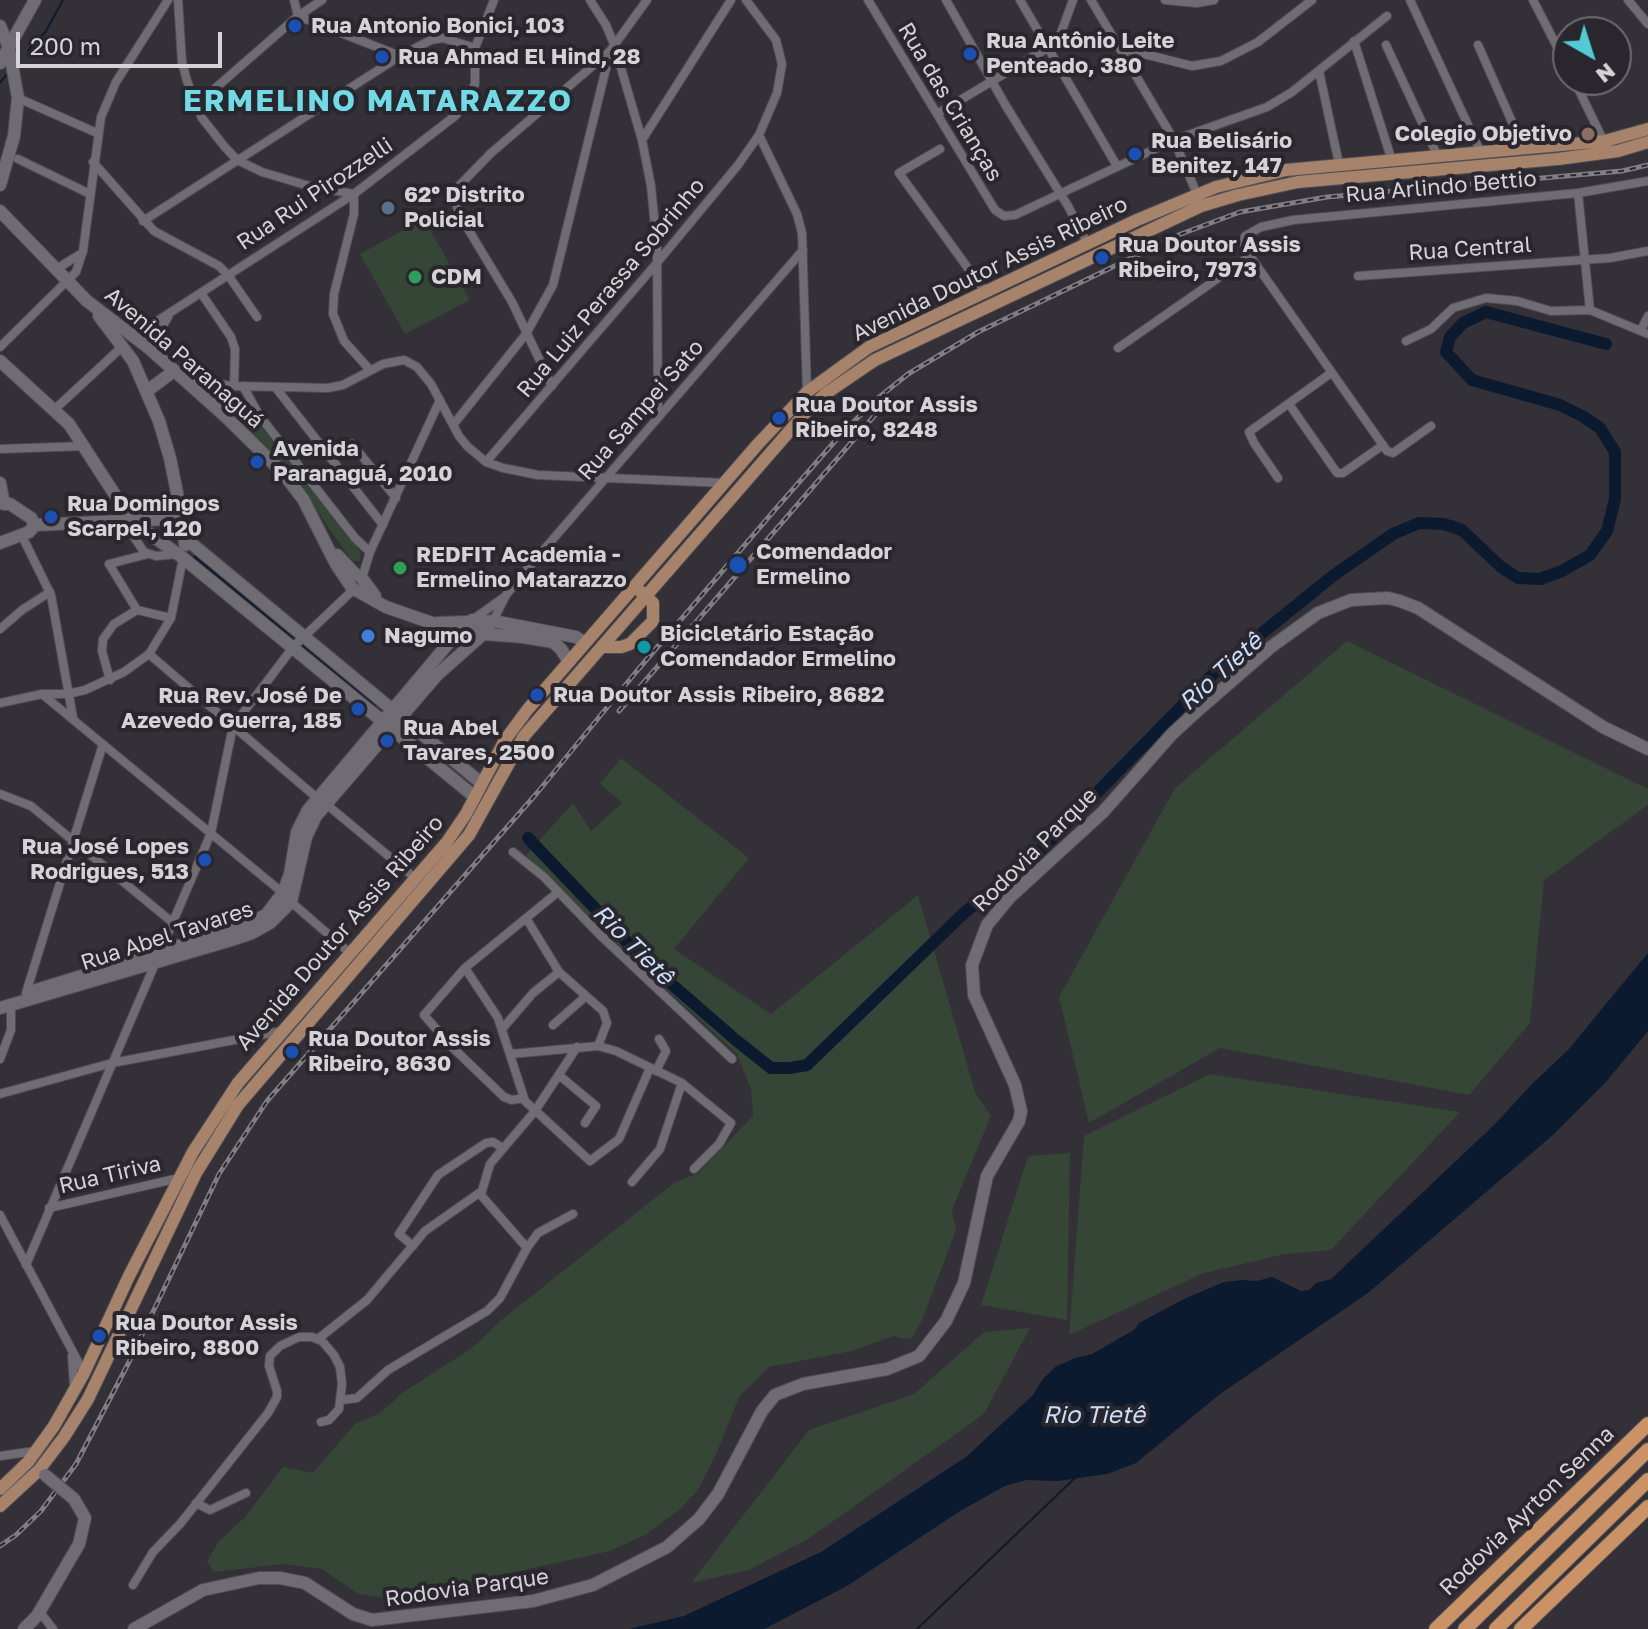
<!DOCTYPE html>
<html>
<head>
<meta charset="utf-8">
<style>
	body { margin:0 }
	#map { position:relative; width:1648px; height:1629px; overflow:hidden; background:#333037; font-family:"Golos Text",sans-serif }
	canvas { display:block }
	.north { position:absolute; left:1552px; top:16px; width:80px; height:80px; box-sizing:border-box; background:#29262d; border:2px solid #6e6b71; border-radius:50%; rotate:141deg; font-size:22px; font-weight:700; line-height:32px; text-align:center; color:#d5d3d8 }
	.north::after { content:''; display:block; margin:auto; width:28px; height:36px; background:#52cbd7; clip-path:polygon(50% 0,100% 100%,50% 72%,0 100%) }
	.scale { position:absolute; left:16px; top:32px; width:206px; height:36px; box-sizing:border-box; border:4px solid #d5d3d8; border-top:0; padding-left:10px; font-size:24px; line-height:28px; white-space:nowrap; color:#d5d3d8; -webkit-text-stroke:6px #29262d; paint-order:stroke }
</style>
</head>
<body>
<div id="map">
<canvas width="1648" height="1629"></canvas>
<div class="north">N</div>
<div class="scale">200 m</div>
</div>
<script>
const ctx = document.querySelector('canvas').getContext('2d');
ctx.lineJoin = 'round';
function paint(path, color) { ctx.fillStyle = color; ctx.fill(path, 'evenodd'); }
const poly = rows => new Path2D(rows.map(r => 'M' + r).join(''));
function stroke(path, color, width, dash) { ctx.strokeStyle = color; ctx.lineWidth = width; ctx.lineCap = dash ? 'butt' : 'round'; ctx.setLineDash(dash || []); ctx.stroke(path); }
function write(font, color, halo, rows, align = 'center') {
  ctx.font = font + ' "Golos Text",sans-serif'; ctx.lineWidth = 8; ctx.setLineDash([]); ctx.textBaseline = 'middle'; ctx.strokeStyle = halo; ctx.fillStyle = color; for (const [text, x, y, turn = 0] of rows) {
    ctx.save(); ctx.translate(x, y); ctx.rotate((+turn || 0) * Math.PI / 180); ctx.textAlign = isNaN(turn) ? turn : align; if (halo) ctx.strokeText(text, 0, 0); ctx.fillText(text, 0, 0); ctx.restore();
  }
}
paint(poly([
	[424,219,470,300,405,334,360,254],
	[248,410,361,552,360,561,352,561,300,486,238,419],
	[1347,641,1648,789,1648,805,1544,880,1530,1023,1469,1095,1220,1048,1089,1123,1059,997,1175,788],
	[621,758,749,858,674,949,771,1014,918,895,975,1092,991,1116,952,1210,956,1230,922,1320,912,1338,904,1339,894,1336,852,1351,769,1367,739,1397,717,1452,698,1490,678,1511,645,1535,610,1551,393,1599,358,1594,322,1569,284,1564,214,1572,207,1562,218,1542,245,1517,283,1467,313,1473,355,1424,380,1413,402,1393,472,1348,500,1321,674,1183,698,1173,753,1116,751,1089,737,1054,625,951,526,855,573,803,591,831,622,803,600,784],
	[1210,1074,1460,1112,1331,1250,1285,1254,1204,1273,1069,1335,1084,1136],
	[1070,1153,1067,1320,981,1305,1028,1156],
	[1030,1328,984,1414,808,1539,749,1570,691,1583,809,1430,914,1394,984,1332]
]), '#354536');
paint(poly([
	[1648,953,1648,1031,1605,1083,1554,1134,1368,1293,1220,1394,1136,1463,1107,1474,1058,1481,1026,1480,1005,1486,960,1511,847,1586,764,1629,629,1629,684,1616,821,1552,966,1457,1033,1395,1043,1379,1055,1367,1075,1358,1092,1354,1134,1330,1139,1323,1186,1298,1224,1282,1243,1280,1257,1281,1272,1277,1301,1291,1309,1290,1316,1283,1331,1279,1495,1124,1533,1083,1568,1050]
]), '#0c1a2f');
stroke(poly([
	[28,51,46,31,63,0],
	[0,83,6,75],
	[917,1629,1075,1478]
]), '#0c1a2f', 2);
stroke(poly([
	[198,560,370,704],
	[528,838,646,962,737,1041,771,1068,790,1068,807,1065,963,914,1036,855,1219,668,1334,575,1393,534,1419,523,1444,524,1462,530,1501,567,1518,578,1540,579,1562,571,1590,555,1607,531,1615,499,1615,452,1600,428,1584,417,1560,405,1472,380,1446,352,1450,337,1463,323,1486,312,1606,344]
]), '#0c1a2f', 12);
const street = poly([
	[178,0,182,62,187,81,202,118,224,146,237,160,262,172,309,186,354,194,354,214,334,294,333,314,344,341,370,370],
	[294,0,298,16],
	[590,0,606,25,614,44,642,140,651,186,657,246,658,416],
	[868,0,995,210,1004,216,1015,215,1174,140,1267,107,1292,92,1387,16],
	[946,0,1006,106,1068,206,1088,245],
	[1020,0,1117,166],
	[1091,0,1174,140,1199,199],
	[1165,0,1197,3,1214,0],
	[1410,0,1481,153],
	[1533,0,1568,68],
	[1628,0,1648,24],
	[298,16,400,56],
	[1354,41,1392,161],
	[1386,45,1438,157],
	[1478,45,1524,149],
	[1120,48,1192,66,1221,61,1258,42,1312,0],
	[1319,71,1339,164],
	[1574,80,1605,144],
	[18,98,97,133],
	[196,105,298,16,322,0],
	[937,114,1049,47,1061,33,1073,0],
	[759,135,797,214,802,233,807,392],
	[642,140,731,0],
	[940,149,899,173,986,293],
	[18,159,90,194],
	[93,162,154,231,219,266,228,275,257,317],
	[1578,193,1590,310],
	[143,221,400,56,431,40,443,38,475,48],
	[58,268,79,255],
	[1358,276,1610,258,1648,251],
	[201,293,231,337,235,349,234,386],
	[1641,330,1648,316],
	[137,338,154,323,354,194,455,116,464,106,475,84,475,48,494,0],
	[1406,341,1431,329,1453,308,1486,298,1517,301,1551,311,1590,310,1648,334],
	[0,347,76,272,83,251,101,117,116,82,168,0],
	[1118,348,1250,256],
	[154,352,155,339,168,317],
	[205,383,210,382,231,386],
	[243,386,259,415,355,538,370,552],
	[552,386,512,302,459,214,455,198,456,189,491,153,610,51,647,0],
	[276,388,383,525],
	[208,401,234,386,328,388,343,385,383,364,404,360,417,367,431,384,459,436,467,446,486,462,503,468,538,475,725,483],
	[1289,404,1337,473,1343,473,1383,445],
	[55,409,123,346],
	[453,425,526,334,553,285,610,52],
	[1431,426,1393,453,1387,451,1250,256,1243,243,1245,236,1261,227,1293,220,1578,193,1648,181],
	[352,444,396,498],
	[0,449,85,446],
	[486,462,656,264,738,165,759,135,777,93,782,64,776,40,746,0],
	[1278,478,1254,443,1249,432,1331,373],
	[132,521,132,534,144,552,156,556,177,554],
	[22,536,51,595,73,718],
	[362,578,370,552,440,400],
	[137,610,109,564,148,554],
	[472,620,503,598],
	[493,621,506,595,528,568,803,250],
	[0,629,22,610,50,592],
	[149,654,317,798],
	[110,680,102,651,103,639,114,624,137,610,171,618],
	[42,694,283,893],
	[0,703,42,694,68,694,85,690,124,672,149,654,171,618,183,558],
	[0,794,31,806,172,922],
	[326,804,415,878],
	[513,852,544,877,599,934,732,1059],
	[291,902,351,954],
	[526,918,559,972,603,1011,607,1023,598,1046],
	[465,968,498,1018,525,1101,590,1161,619,1139,650,1068],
	[26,993,103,744],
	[553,1025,586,996],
	[503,1028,533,993,559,972],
	[511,1054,598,1046,616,1051,682,1083,731,1123,719,1144,694,1169],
	[0,1059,11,1030,11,1005],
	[656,1071,666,1051,659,1039],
	[560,1076,596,1106,585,1123],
	[0,1094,112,1063,282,1031],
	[524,1098,512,1100,504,1097,452,1047,424,1015,465,968,558,892],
	[632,1182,660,1149,682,1083],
	[480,1194,527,1248],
	[49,1208,179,1178],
	[0,1215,84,1373],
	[413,1246,399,1234,438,1175,486,1143,493,1142,503,1148],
	[26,1265,211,833,233,726,294,646,354,589],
	[318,1339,367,1300,425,1231,482,1191,490,1164,535,1111,577,1047],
	[72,1356,74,1386],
	[342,1400,357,1398,388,1370,487,1311,500,1298,527,1248,538,1233,573,1214],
	[0,1456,35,1451],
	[196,1503,210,1510,246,1493],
	[133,1585,153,1552,180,1524,268,1413,277,1397,277,1391,269,1366,270,1356,280,1346,299,1337,312,1337,322,1341,334,1355,340,1367,342,1384,339,1409,329,1420,321,1422],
	[39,1611,53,1629]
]);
const secondary = poly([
	[0,26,9,48,18,98,14,136,0,185],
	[0,63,35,0],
	[0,211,87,301,150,349,225,416,283,473,303,499,336,564,352,588,386,607,458,632,523,637,553,642,561,649,569,662],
	[99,316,133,361,159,421,170,458,184,528,185,545],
	[0,361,69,424,132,521,183,558,475,797],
	[147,391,174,371,210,382],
	[225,416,226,390],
	[0,483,4,504],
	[4,504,10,504,31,518,35,525],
	[35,525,166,519,173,515,177,503],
	[186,539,481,783],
	[0,543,29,532,35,525],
	[337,555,355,574,361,577,375,596],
	[437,623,493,621,576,637,585,643],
	[33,991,240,927,266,915,283,893,290,874,297,832,308,810,458,632,472,620],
	[0,1008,228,941,252,933,270,923,291,902,306,837,316,816,437,675,482,635,493,621],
	[24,1629,37,1616,79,1544,85,1518,74,1499],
	[134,1629,203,1590,259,1578,280,1578,305,1583,353,1614,372,1620,533,1601,593,1585,667,1547,699,1519,718,1494,762,1411,775,1395,803,1384,887,1369,919,1356,946,1321,964,1283,987,1176,1019,1121,1021,1111,1015,1085,974,995,972,965,987,925,1010,897,1103,812,1172,734,1196,712,1271,647,1318,613,1351,600,1388,598,1400,601,1418,608,1603,727,1648,749]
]);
const primary = poly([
	[603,647,621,647,630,644,653,621,653,603,640,591],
	[0,1489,28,1462,54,1426,84,1373,129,1276,193,1152,238,1083,447,842,466,814,505,740,528,709,758,444,807,392,869,347,1137,220,1216,187,1286,170,1605,141,1648,129],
	[0,1506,39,1470,64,1437,88,1399,196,1173,238,1105,469,835,524,736,807,411,825,394,875,360,1201,206,1238,195,1298,182,1558,159,1618,151,1648,142]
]);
const highway = poly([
	[1436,1629,1648,1424],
	[1465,1629,1648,1450],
	[1496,1629,1648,1480],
	[1521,1629,1648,1507]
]);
stroke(street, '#4f4c52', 10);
stroke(secondary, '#4f4c52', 14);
stroke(primary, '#4f4c52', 14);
stroke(highway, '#4f4c52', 16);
stroke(street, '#706c74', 8);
stroke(secondary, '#706c74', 12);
stroke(primary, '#a7836b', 12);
stroke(highway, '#cb9365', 14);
const rail = poly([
	[619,711,875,415],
	[0,1546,16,1535,41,1511,76,1464,128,1364,219,1174,267,1101,537,793,636,672,773,512,843,432,878,398,908,374,978,332,1181,234,1240,212,1327,197,1622,171,1648,165]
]);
stroke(rail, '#807e84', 5);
stroke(rail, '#29262d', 2, [6]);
const secondaryBridge = poly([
	[45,1475,74,1499]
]);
stroke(secondaryBridge, '#4f4c52', 14, []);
stroke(secondaryBridge, '#706c74', 12);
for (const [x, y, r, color] of [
	[295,26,8,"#1a4fb4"],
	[970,54,8,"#1a4fb4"],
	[382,57,8,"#1a4fb4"],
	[1588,134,8,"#8d6e63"],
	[1135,154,8,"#1a4fb4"],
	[388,208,8,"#5c6f8a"],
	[1102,258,8,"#1a4fb4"],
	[415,277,8,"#2e9e5b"],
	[779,418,8,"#1a4fb4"],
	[257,462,8,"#1a4fb4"],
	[51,517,8,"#1a4fb4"],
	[738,565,10,"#1a4fb4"],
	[400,568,8,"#2e9e5b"],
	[368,636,8,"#3f7fe0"],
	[644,647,8,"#0f9aa8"],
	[537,695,8,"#1a4fb4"],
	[358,709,8,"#1a4fb4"],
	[387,741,8,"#1a4fb4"],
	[205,860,8,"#1a4fb4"],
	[292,1052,8,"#1a4fb4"],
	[99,1336,8,"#1a4fb4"]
]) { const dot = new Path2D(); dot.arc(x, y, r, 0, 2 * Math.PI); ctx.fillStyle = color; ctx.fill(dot); stroke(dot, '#29262d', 3); }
write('bold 22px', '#d5d3d8', '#29262d', [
	["Rua Antonio Bonici, 103",311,26],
	["Rua Antônio Leite",986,41],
	["Penteado, 380",986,66],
	["Rua Ahmad El Hind, 28",398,57],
	["Colegio Objetivo",1572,134,"right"],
	["Rua Belisário",1151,141],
	["Benitez, 147",1151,166],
	["62º Distrito",404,195],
	["Policial",404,220],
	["Rua Doutor Assis",1118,245],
	["Ribeiro, 7973",1118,270],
	["CDM",431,277],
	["Rua Doutor Assis",795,405],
	["Ribeiro, 8248",795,430],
	["Avenida",273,449],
	["Paranaguá, 2010",273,474],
	["Rua Domingos",67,504],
	["Scarpel, 120",67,529],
	["Comendador",756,552],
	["Ermelino",756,577],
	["REDFIT Academia -",416,555],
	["Ermelino Matarazzo",416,580],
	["Bicicletário Estação",660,634],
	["Comendador Ermelino",660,659],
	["Nagumo",384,636],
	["Rua Doutor Assis Ribeiro, 8682",553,695],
	["Rua Rev. José De",342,696,"right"],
	["Azevedo Guerra, 185",342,721,"right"],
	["Rua Abel",403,728],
	["Tavares, 2500",403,753],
	["Rua José Lopes",189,847,"right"],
	["Rodrigues, 513",189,872,"right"],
	["Rua Doutor Assis",308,1039],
	["Ribeiro, 8630",308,1064],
	["Rua Doutor Assis",115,1323],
	["Ribeiro, 8800",115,1348]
], 'left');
write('22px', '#d5d3d8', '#29262d', [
	["Rua das Crianças",950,102,59],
	["Rua Arlindo Bettio",1441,187,-5],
	["Rua Rui Pirozzelli",315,194,-34],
	["Rua Central",1470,249,-4],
	["Avenida Doutor Assis Ribeiro",990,269,-26],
	["Rua Luiz Perassa Sobrinho",611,288,-50],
	["Avenida Paranaguá",184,358,41],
	["Rua Sampei Sato",641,410,-49],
	["Rodovia Parque",1035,850,-45],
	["Avenida Doutor Assis Ribeiro",340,933,-49],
	["Rua Abel Tavares",167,936,-18],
	["Rua Tiriva",110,1175,-13],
	["Rodovia Ayrton Senna",1527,1511,-44],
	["Rodovia Parque",467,1588,-8]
]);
write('italic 24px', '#caddfb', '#29262d', [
	["Rio Tietê",1221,672,-42],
	["Rio Tietê",633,945,45],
	["Rio Tietê",1094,1415]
]);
ctx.letterSpacing = '2px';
write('bold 30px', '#70dbe6', '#29262d', [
	["ERMELINO MATARAZZO",378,101]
]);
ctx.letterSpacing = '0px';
</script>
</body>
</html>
